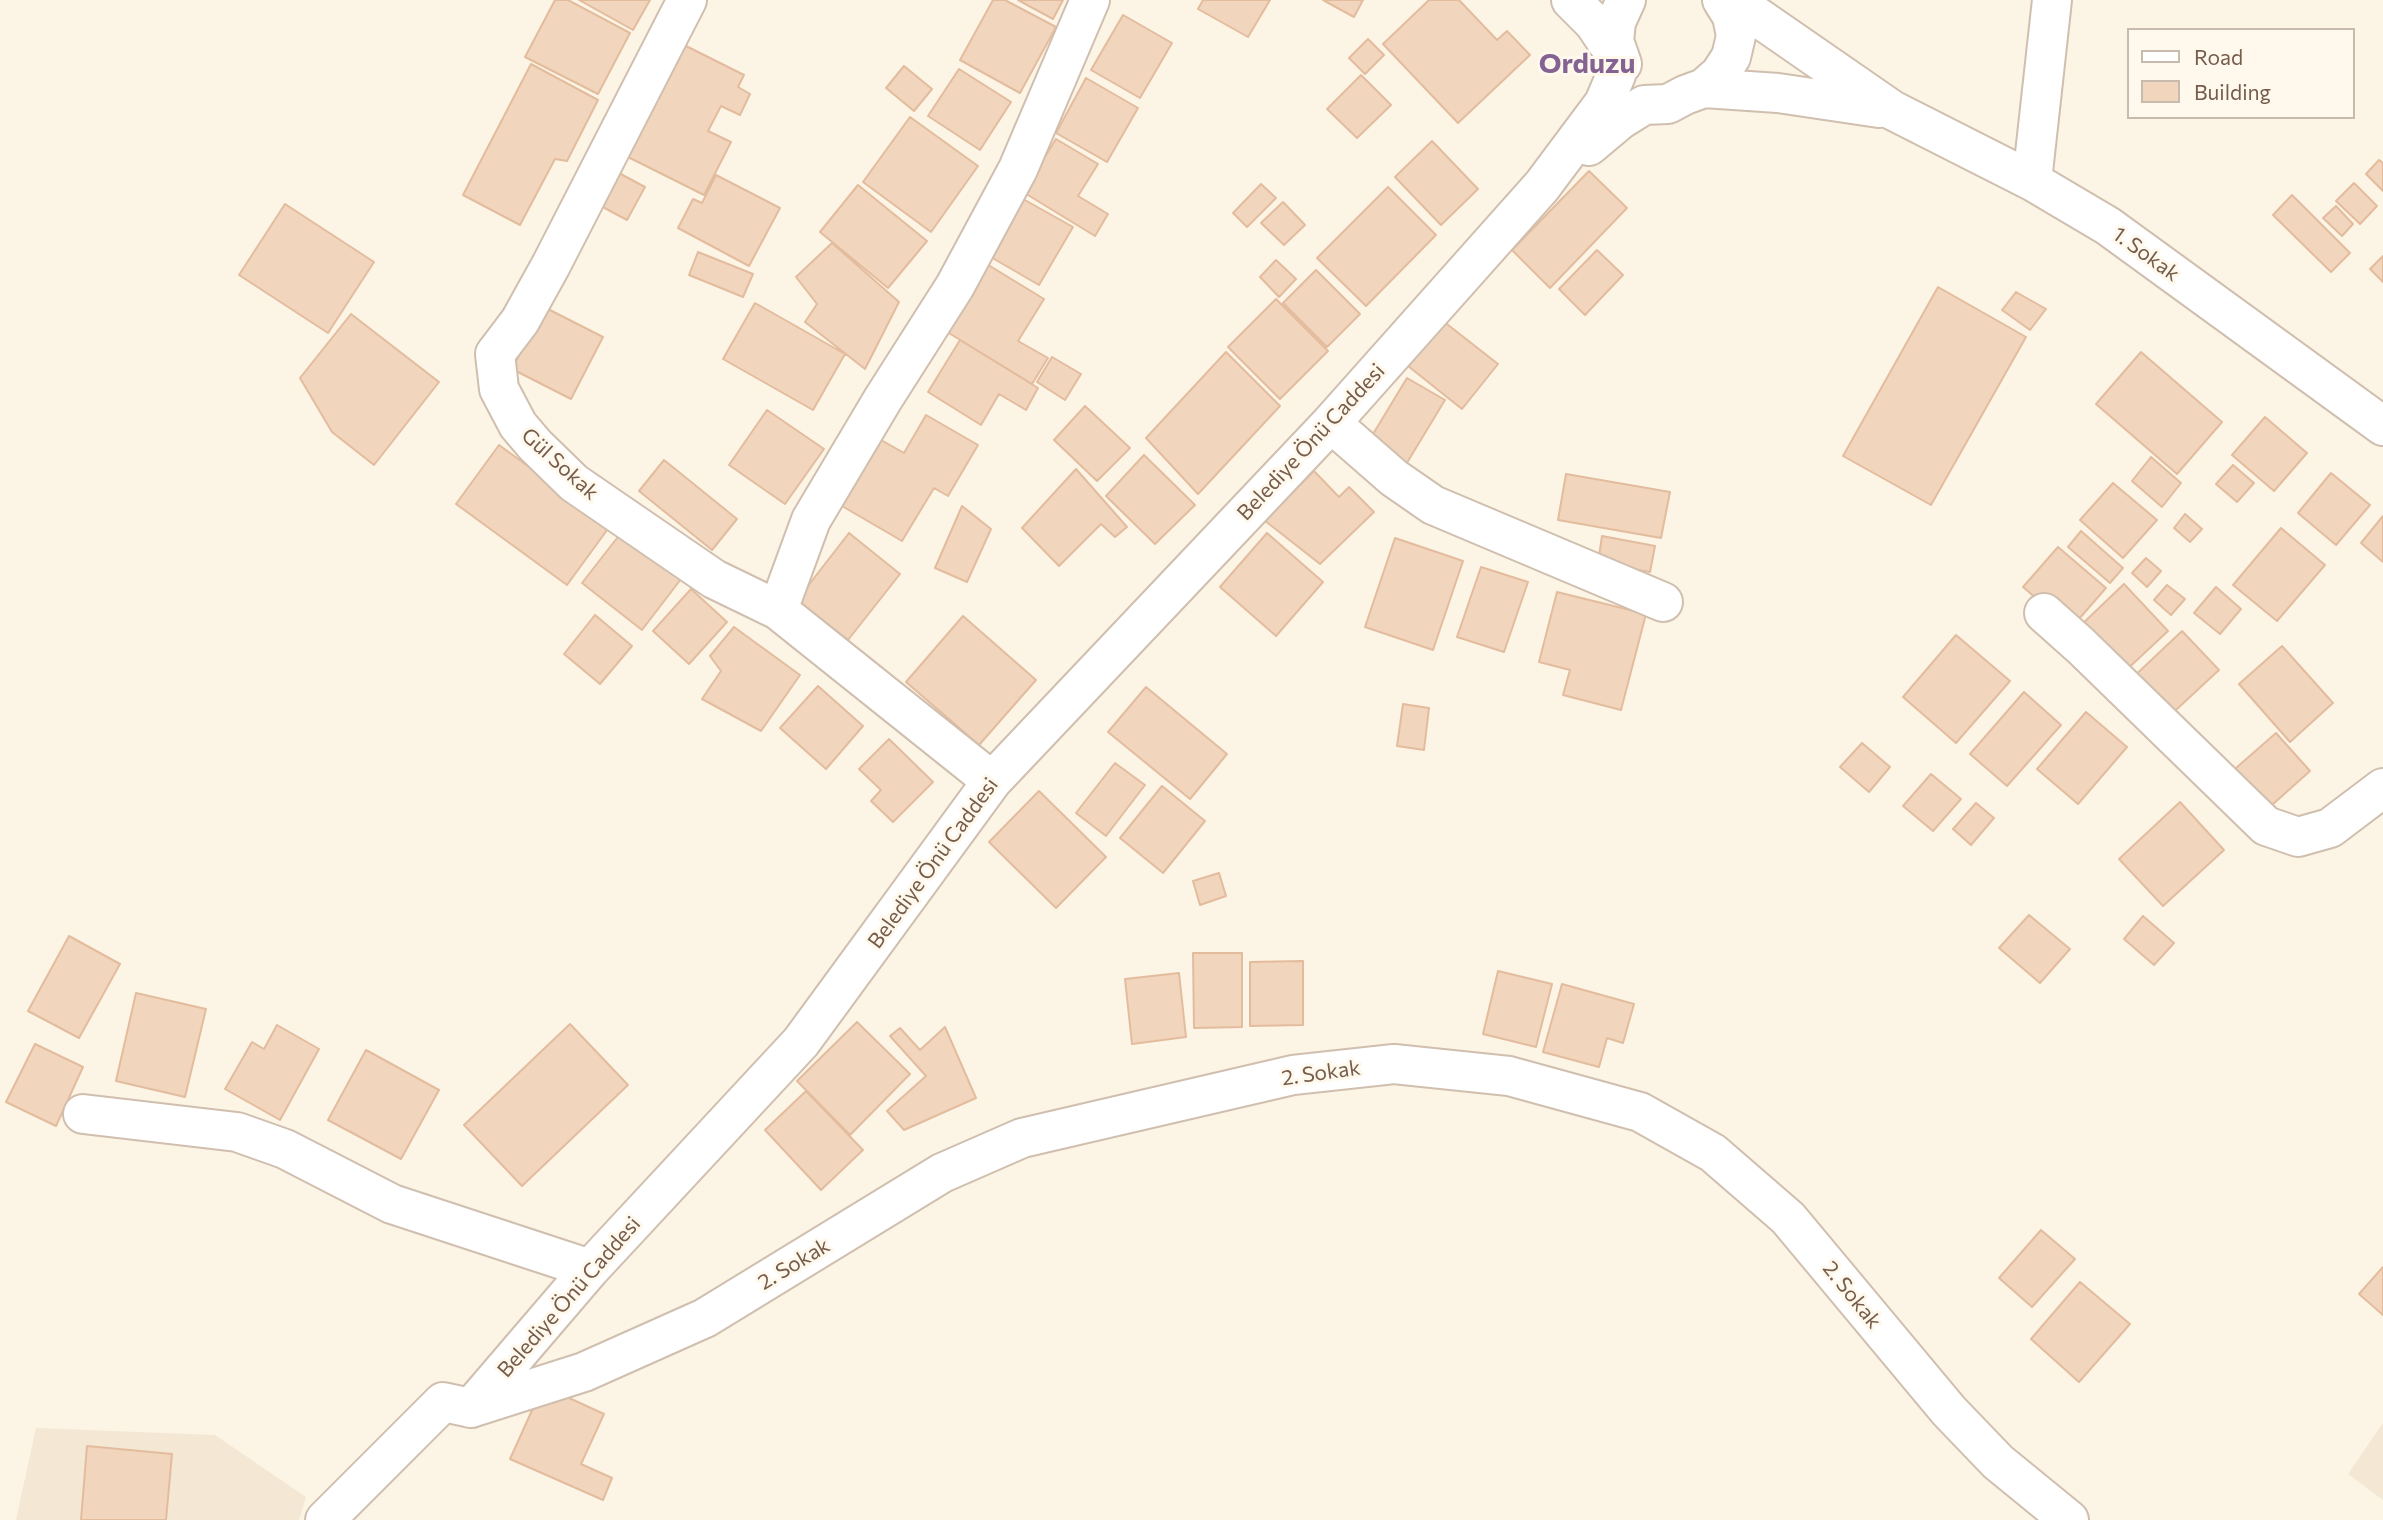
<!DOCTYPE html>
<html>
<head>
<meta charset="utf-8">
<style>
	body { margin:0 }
	#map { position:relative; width:2383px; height:1520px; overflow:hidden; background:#fcf4e5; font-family:Commissioner,sans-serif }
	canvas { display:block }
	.legend { position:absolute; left:2127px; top:28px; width:228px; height:91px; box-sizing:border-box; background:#fff8ec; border:2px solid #c8baac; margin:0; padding:9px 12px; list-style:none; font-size:21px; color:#755c4b }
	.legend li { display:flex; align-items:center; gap:14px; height:35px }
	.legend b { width:35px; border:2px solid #c8baac }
</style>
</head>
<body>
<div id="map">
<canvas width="2383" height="1520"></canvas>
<ul class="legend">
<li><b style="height:9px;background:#fff"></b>Road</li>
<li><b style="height:19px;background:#f1d5bd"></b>Building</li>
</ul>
</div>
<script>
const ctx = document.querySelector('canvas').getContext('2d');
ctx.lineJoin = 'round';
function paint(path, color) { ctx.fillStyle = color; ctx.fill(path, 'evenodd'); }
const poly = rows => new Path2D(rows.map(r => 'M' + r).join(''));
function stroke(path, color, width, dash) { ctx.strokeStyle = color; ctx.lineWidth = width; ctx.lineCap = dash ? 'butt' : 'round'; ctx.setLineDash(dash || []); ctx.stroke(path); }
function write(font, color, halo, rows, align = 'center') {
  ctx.font = font + ' Commissioner,sans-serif'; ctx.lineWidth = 6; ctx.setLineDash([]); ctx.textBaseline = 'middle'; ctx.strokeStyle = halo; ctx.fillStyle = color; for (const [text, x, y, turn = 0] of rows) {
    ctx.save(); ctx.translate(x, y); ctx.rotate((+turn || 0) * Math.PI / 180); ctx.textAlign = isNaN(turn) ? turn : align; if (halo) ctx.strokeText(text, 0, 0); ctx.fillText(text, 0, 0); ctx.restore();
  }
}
paint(poly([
	[2383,1423,2383,1500,2348,1474],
	[36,1428,215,1435,306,1497,299,1520,16,1520]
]), '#f4e7d4');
const building = poly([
	[555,0,568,0,630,33,598,94,525,57,555,0],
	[579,0,650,0,633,30,579,0],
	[993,0,1005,0,1056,27,1020,93,960,60,993,0],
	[1018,0,1063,0,1053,19,1018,0],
	[1203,0,1270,0,1248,37,1198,9,1203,0],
	[1323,0,1363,0,1354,17,1323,0],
	[1429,0,1459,0,1497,40,1507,31,1530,55,1458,123,1383,44,1429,0],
	[1123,15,1172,43,1140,98,1091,70,1123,15],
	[1368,39,1384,55,1365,74,1349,58,1368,39],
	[678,42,744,75,738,87,750,94,740,115,721,106,708,131,731,142,704,195,622,154,678,42],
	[531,64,598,100,567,161,555,159,520,225,463,195,531,64],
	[904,66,932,89,914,111,886,88,904,66],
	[959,69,1011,102,980,150,928,116,959,69],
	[1361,75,1391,105,1357,138,1327,109,1361,75],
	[1086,78,1138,108,1107,162,1056,133,1086,78],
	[910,117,978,166,931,232,863,182,910,117],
	[1056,139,1098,164,1078,196,1108,214,1095,236,1023,192,1056,139],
	[1432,141,1478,189,1441,225,1395,177,1432,141],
	[2379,160,2383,163,2383,191,2366,174,2379,160],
	[1589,171,1627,208,1550,288,1512,250,1589,171],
	[617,172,645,187,627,220,599,205,617,172],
	[716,175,780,208,749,266,678,228,693,199,702,203,716,175],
	[2354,183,2377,206,2360,224,2336,201,2354,183],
	[1261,184,1276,198,1247,227,1233,213,1261,184],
	[858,185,927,241,888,288,820,232,858,185],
	[1388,187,1436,235,1366,306,1317,258,1388,187],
	[2292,195,2350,253,2331,272,2273,215,2292,195],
	[1023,199,1073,227,1039,285,989,256,1023,199],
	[1283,202,1305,225,1284,245,1261,223,1283,202],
	[285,204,374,262,328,333,239,275,285,204],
	[2336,206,2353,224,2342,236,2323,218,2336,206],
	[832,243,899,302,865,369,805,322,817,304,796,277,832,243],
	[1597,250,1623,275,1585,315,1559,289,1597,250],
	[698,252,753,274,743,297,689,275,698,252],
	[2383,256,2383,282,2370,269,2383,256],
	[1276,260,1296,279,1279,297,1260,277,1276,260],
	[985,263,1044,299,1018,341,1048,358,1032,384,944,330,985,263],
	[1316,270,1360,314,1327,347,1283,303,1316,270],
	[1938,287,2026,337,1931,505,1843,456,1938,287],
	[2016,292,2046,309,2030,330,2002,310,2016,292],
	[1276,299,1328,351,1280,399,1228,347,1276,299],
	[755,303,845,354,813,410,723,359,755,303],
	[544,307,603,337,571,399,512,369,544,307],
	[351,314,439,382,374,465,332,432,300,378,351,314],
	[1443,321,1498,364,1462,409,1408,366,1443,321],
	[960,340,1038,388,1026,410,999,394,981,425,928,392,960,340],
	[1226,352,1280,406,1198,494,1146,438,1226,352],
	[2141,352,2222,422,2177,474,2096,404,2141,352],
	[1052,357,1081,374,1065,400,1037,382,1052,357],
	[1407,378,1445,400,1405,466,1367,444,1407,378],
	[1085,406,1130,448,1097,481,1054,440,1085,406],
	[767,410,824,449,785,504,729,465,767,410],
	[926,415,978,445,948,496,934,488,902,541,835,502,874,436,904,453,926,415],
	[2265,417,2307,453,2274,491,2232,455,2265,417],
	[499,445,610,526,567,585,456,504,499,445],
	[1144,455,1195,505,1155,544,1106,496,1144,455],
	[2151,457,2181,483,2162,507,2132,481,2151,457],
	[664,460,737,519,712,550,639,491,664,460],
	[2233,465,2254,483,2237,502,2216,484,2233,465],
	[1076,469,1127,527,1115,537,1101,524,1059,566,1022,528,1076,469],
	[1314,471,1339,497,1349,487,1374,512,1320,564,1264,520,1314,471],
	[2331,473,2370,505,2336,545,2298,513,2331,473],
	[1566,474,1670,492,1661,538,1558,520,1566,474],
	[2113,483,2157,520,2123,558,2080,520,2113,483],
	[962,506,991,529,967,582,935,568,962,506],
	[2185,514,2202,529,2190,542,2174,528,2185,514],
	[2383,516,2383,562,2361,543,2383,516],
	[2281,528,2325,565,2277,621,2233,585,2281,528],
	[2081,531,2123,568,2110,583,2068,547,2081,531],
	[621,533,681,579,642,630,582,583,621,533],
	[849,533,900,574,848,640,797,600,849,533],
	[1267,533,1323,582,1276,636,1220,587,1267,533],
	[1602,536,1655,546,1650,572,1598,563,1602,536],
	[1395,538,1463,561,1433,650,1365,627,1395,538],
	[2058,547,2106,588,2071,628,2023,587,2058,547],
	[2146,558,2161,571,2147,587,2132,573,2146,558],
	[1481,567,1528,582,1504,652,1457,637,1481,567],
	[2124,584,2168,631,2121,675,2077,629,2124,584],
	[2167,585,2185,599,2171,615,2154,600,2167,585],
	[2216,587,2241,609,2220,634,2194,613,2216,587],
	[691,589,727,622,689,664,653,631,691,589],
	[1557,592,1646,614,1621,710,1563,695,1570,670,1539,662,1557,592],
	[595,615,632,646,600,684,564,654,595,615],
	[963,616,1036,680,979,745,906,682,963,616],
	[734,627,800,675,761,731,702,699,721,671,710,656,734,627],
	[2182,631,2219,670,2164,721,2127,683,2182,631],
	[1956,635,2010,681,1956,743,1903,697,1956,635],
	[2282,646,2333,703,2290,742,2239,684,2282,646],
	[818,686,863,726,826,769,780,728,818,686],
	[1146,687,1227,754,1190,799,1108,732,1146,687],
	[2024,692,2061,725,2007,786,1970,754,2024,692],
	[1403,704,1429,708,1424,750,1397,746,1403,704],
	[2086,712,2127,747,2078,804,2037,769,2086,712],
	[2276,733,2310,771,2263,813,2228,775,2276,733],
	[889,739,933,782,893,822,871,801,881,790,859,769,889,739],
	[1862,743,1890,767,1869,792,1840,767,1862,743],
	[1115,763,1145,785,1106,836,1076,813,1115,763],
	[1931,774,1961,799,1933,831,1903,806,1931,774],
	[1162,786,1205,821,1163,873,1120,838,1162,786],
	[1039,791,1106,857,1056,908,989,842,1039,791],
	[2180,802,2224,850,2163,906,2119,859,2180,802],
	[1976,803,1994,818,1971,845,1953,829,1976,803],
	[1219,873,1226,896,1200,905,1193,881,1219,873],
	[2029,915,2070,949,2040,983,1999,948,2029,915],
	[2143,916,2174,943,2154,965,2124,939,2143,916],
	[69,936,120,964,79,1038,28,1011,69,936],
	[1193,953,1242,953,1242,1027,1194,1028,1193,953],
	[1303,961,1303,1025,1250,1026,1250,962,1303,961],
	[1498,971,1552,984,1536,1047,1483,1034,1498,971],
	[1179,973,1186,1037,1132,1044,1125,979,1179,973],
	[1562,984,1634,1004,1623,1043,1607,1038,1599,1067,1543,1052,1562,984],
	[136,993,206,1009,185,1097,116,1081,136,993],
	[857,1022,910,1074,850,1135,797,1081,857,1022],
	[570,1024,628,1085,522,1186,464,1125,570,1024],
	[277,1025,319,1049,280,1120,225,1089,252,1042,264,1049,277,1025],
	[945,1027,976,1098,904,1130,887,1111,926,1076,890,1036,900,1028,920,1050,945,1027],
	[35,1044,83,1067,56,1126,6,1102,35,1044],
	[366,1050,439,1090,401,1159,328,1120,366,1050],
	[806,1091,863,1150,821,1190,765,1130,806,1091],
	[2041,1230,2075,1259,2032,1307,1999,1278,2041,1230],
	[2383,1267,2383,1315,2359,1294,2383,1267],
	[2080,1282,2130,1324,2079,1382,2031,1339,2080,1282],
	[543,1386,604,1414,581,1464,612,1478,603,1500,510,1459,543,1386],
	[87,1446,172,1454,166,1520,81,1520,87,1446]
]);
paint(building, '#f1d5bd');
stroke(building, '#e3bc9e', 2);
const minor = poly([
	[687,0,551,265,520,321,495,354,499,389,518,425,535,445,574,483,714,579,778,610,992,781],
	[1733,0,1892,110,2032,181,2108,226,2383,426],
	[1622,64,1614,41,1616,22,1626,0],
	[1704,88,1778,93,1879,108],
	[1589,146,1620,120,1644,105,1668,104,1685,95,1704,88,1720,74,1731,57,1736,36,1732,16,1722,0],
	[2032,181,2052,0],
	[1331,423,1394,478,1433,505,1663,602],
	[778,610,811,520,883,399,955,286,1018,169,1090,0],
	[2044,613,2081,646,2266,826,2298,837,2330,828,2383,788],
	[83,1114,237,1132,285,1149,392,1204,590,1269],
	[471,1408,584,1372,705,1318,942,1173,1022,1138,1293,1075,1394,1064,1509,1076,1640,1112,1713,1153,1788,1218,1949,1411,1998,1462,2069,1520],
	[325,1520,443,1402,471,1408,590,1269,801,1042,992,781,1331,423,1542,186,1604,103,1616,75,1619,60,1594,23,1571,0]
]);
stroke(minor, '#d0bfaf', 42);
stroke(minor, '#fff', 38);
write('21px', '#755c4b', '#fff8ec', [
	["1. Sokak",2146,254,36],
	["Belediye Önü Caddesi",1311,442,-47],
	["Gül Sokak",560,464,42],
	["Belediye Önü Caddesi",933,863,-54],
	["2. Sokak",1321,1073,-8],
	["2. Sokak",794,1264,-31],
	["2. Sokak",1852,1295,51],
	["Belediye Önü Caddesi",569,1297,-49]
]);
write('bold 28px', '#846291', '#fff8ec', [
	["Orduzu",1587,64]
]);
</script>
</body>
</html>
